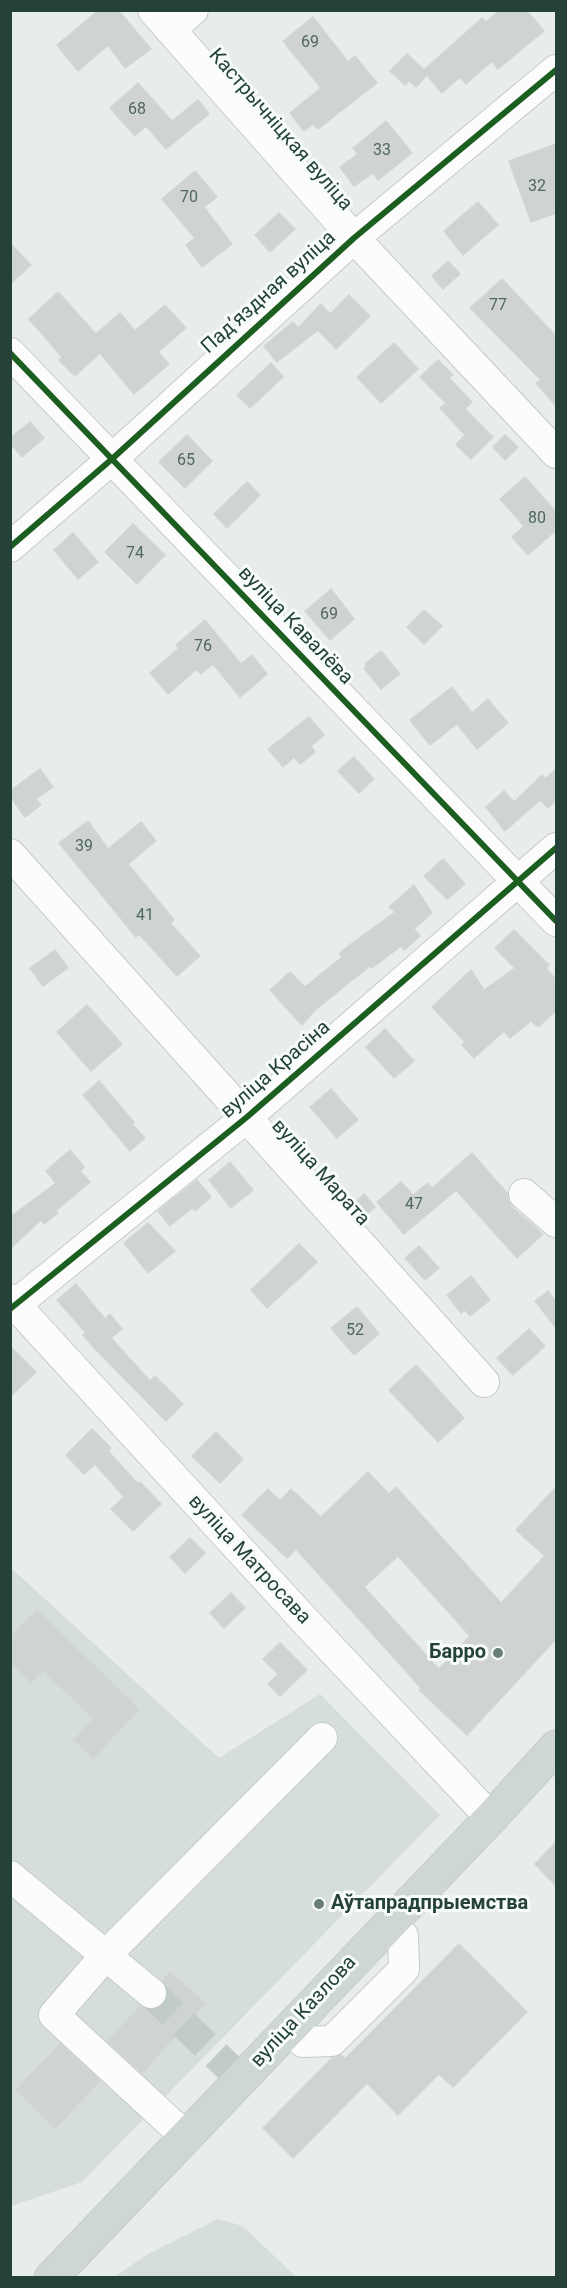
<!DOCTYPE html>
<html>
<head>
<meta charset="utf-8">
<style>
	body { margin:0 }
	#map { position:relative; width:567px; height:2288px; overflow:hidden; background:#e8edeb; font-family:Roboto,sans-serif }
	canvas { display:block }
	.frame { position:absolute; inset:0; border:12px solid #24423a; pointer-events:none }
</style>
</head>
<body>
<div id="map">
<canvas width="567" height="2288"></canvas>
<div class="frame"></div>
</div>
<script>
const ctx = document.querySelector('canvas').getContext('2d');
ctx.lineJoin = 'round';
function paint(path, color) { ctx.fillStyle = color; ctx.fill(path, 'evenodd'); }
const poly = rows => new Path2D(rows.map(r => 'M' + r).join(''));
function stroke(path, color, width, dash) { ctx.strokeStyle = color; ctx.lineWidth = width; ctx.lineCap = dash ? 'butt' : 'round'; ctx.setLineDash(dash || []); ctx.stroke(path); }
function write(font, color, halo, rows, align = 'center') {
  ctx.font = font + ' Roboto,sans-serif'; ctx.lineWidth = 6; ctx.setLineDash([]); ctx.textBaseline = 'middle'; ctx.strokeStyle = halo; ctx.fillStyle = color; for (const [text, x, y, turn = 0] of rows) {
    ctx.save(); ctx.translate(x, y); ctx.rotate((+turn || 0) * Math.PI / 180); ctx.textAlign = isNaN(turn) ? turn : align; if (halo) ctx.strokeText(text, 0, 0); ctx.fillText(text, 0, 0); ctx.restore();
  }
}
paint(poly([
	[10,1567,219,1758,320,1694,440,1815,82,2182,11,2206],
	[218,2219,243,2226,296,2277,114,2277,148,2254]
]), '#d6dedb');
const building = poly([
	[99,10,118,10,151,49,125,68,108,45,78,71,57,45,99,10],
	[500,10,526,10,544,31,498,69,492,61,466,84,460,77,442,93,427,75,416,87,409,81,405,85,390,71,407,54,424,70,482,18,486,22,500,10],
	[313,17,348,62,355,56,377,83,318,129,313,124,304,131,290,113,321,88,283,41,313,17],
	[138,83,172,121,198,100,209,114,166,149,146,126,135,136,110,108,138,83],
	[386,121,412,153,378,180,373,173,354,186,340,167,358,154,353,148,386,121],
	[556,144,556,213,531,222,509,161,556,144],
	[195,171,217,197,204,207,232,244,202,267,186,245,195,238,162,199,195,171],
	[478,202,498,225,463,255,444,231,478,202],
	[279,213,295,229,270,252,255,235,279,213],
	[10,243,31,265,10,284,10,243],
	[448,261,460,274,443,289,432,276,448,261],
	[502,279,556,336,556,406,536,383,541,380,470,308,502,279],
	[58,292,96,334,120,313,135,331,165,305,186,328,158,352,169,364,134,394,100,353,75,376,59,360,62,357,29,319,58,292],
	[349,295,370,316,336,349,318,330,277,362,264,346,293,322,298,328,321,304,330,314,349,295],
	[394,343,418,369,381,403,357,377,394,343],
	[438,360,453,375,449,378,472,402,465,409,493,437,471,459,456,445,465,435,440,408,446,403,420,377,438,360],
	[271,363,283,377,250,408,237,395,271,363],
	[30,422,44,438,22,457,10,443,10,438,30,422],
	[187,435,212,461,185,488,159,462,187,435],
	[505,435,518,447,505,460,493,447,505,435],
	[525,477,556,512,556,530,528,555,512,537,524,526,500,499,525,477],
	[247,482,260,495,227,528,214,514,247,482],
	[133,524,165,555,137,584,105,552,133,524],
	[73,533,98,562,78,579,54,550,73,533],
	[331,589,354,619,330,640,305,611,331,589],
	[424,610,442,626,424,644,407,627,424,610],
	[205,620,241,664,252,655,267,674,240,697,213,664,201,674,197,669,168,694,150,673,179,648,176,645,205,620],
	[381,651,400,674,381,689,364,668,367,667,365,664,381,651],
	[452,687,472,713,488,699,508,723,477,749,457,724,430,745,410,720,452,687],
	[309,717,324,735,311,746,315,752,300,764,294,757,283,767,268,749,309,717],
	[354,757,374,779,359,793,338,771,354,757],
	[40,769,53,787,36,799,41,805,25,817,10,796,10,791,40,769],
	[556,769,556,800,548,808,540,800,505,831,486,807,504,791,514,802,542,775,545,779,556,769],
	[88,821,108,849,141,822,156,841,128,864,174,920,170,923,200,956,177,976,139,934,136,937,59,843,88,821],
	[443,859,465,884,447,899,424,876,443,859],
	[414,885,432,913,414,929,420,936,404,950,401,946,372,968,370,966,315,1010,302,1025,270,990,290,972,305,987,342,957,339,954,351,944,395,912,389,907,414,885],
	[514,930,549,965,546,968,556,980,556,1011,538,1027,531,1021,510,1038,504,1031,474,1058,462,1045,465,1042,432,1007,471,970,484,990,515,968,495,948,514,930],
	[55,950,68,968,43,986,30,968,55,950],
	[87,1005,122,1044,91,1071,57,1032,87,1005],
	[385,1029,414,1061,394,1078,366,1047,385,1029],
	[99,1081,134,1122,132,1124,145,1138,130,1151,83,1095,99,1081],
	[331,1089,358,1120,337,1138,310,1107,331,1089],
	[70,1150,84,1167,80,1171,90,1182,56,1211,58,1213,44,1224,41,1220,10,1249,10,1217,56,1183,46,1171,70,1150],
	[472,1153,507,1193,508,1200,512,1207,543,1234,517,1258,456,1190,404,1234,377,1202,401,1182,413,1195,428,1183,432,1188,472,1153],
	[230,1162,253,1190,231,1208,209,1180,230,1162],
	[197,1180,211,1197,195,1211,192,1208,170,1226,158,1211,197,1180],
	[364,1194,375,1207,362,1219,351,1206,364,1194],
	[148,1223,175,1251,148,1273,124,1243,148,1223],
	[299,1244,317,1262,267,1308,251,1290,299,1244],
	[419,1246,439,1268,425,1280,405,1258,419,1246],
	[471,1276,490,1300,470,1316,465,1310,461,1313,447,1295,471,1276],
	[76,1284,105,1319,110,1314,122,1329,111,1338,150,1381,155,1376,183,1404,166,1421,96,1350,83,1335,86,1333,57,1300,76,1284],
	[548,1291,556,1302,556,1328,535,1301,548,1291],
	[357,1307,379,1334,354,1355,331,1328,357,1307],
	[529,1329,545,1346,513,1375,497,1358,529,1329],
	[10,1346,36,1372,10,1397,10,1346],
	[416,1365,464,1418,438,1442,389,1390,416,1365],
	[92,1429,111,1448,108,1451,138,1484,140,1482,161,1504,133,1531,111,1509,124,1497,95,1464,84,1474,66,1455,92,1429],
	[216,1432,243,1459,220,1483,192,1456,216,1432],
	[368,1472,389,1494,396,1487,501,1603,545,1556,516,1530,556,1487,556,1639,467,1735,419,1690,421,1688,296,1549,287,1558,242,1515,268,1489,280,1501,291,1489,321,1517,368,1472],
	[398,1556,470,1636,439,1669,364,1587,398,1556],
	[190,1538,205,1553,185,1573,170,1557,190,1538],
	[231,1593,245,1608,224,1628,210,1613,231,1593],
	[37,1610,139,1709,93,1758,74,1740,94,1719,43,1670,31,1682,10,1662,10,1637,37,1610],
	[280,1643,307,1670,280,1696,268,1684,278,1674,263,1659,280,1643],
	[556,1842,556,1886,535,1864,556,1842],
	[459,1944,527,2012,453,2087,439,2074,398,2115,367,2083,293,2158,263,2128,332,2058,341,2055,345,2059,459,1944],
	[170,1972,205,2003,142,2073,108,2041,140,2006,149,2010,158,2009,164,2004,168,1995,167,1988,163,1980,170,1972],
	[60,2044,100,2081,55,2128,16,2090,60,2044]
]);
paint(building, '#cfd4d2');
stroke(building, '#d1d6d4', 1.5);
stroke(poly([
	[151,1993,241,2079]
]), '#c1cbc8', 30, [30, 15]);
const minor = poly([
	[153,10,354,238,556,453],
	[170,30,193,10],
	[10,353,556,921],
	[10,547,112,459,354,238,556,70],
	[10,854,484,1382],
	[524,1194,556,1222],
	[10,1299,308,1624,491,1818],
	[10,1309,247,1117,556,848],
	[10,1876,151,1993],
	[289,2029,303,2042,332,2041,404,1969,403,1936,388,1924],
	[186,2137,54,2015,106,1955,322,1738]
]);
const major = poly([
	[51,2278,491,1818,556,1747]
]);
stroke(minor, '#c5cac8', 32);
stroke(major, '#c3ccc9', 35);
stroke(poly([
	[11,2278,12,2276]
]), '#c3ccca', 4, [3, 4.5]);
stroke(minor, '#fcfcfc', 30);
stroke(major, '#cfd7d5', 33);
stroke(poly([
	[10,353,556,921],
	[10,547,112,459,354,238,556,70],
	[10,1309,247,1117,556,848]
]), '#1b5e20', 6);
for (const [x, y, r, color] of [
	[498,1653,6,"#697e78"],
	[319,1904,6,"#697e78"]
]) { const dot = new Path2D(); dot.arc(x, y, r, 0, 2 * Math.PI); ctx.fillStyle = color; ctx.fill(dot); stroke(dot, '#f7fbf9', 2); }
write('16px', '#506761', null, [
	["69",310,43],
	["68",137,110],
	["33",382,151],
	["32",537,187],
	["70",189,198],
	["77",498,306],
	["65",186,461],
	["80",537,519],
	["74",135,554],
	["69",329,615],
	["76",203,647],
	["39",84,847],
	["41",145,916],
	["47",414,1205],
	["52",355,1331]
]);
write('20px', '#24423a', '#f7fbf9', [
	["Кастрычніцкая вуліца",280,130,49],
	["Падʼяздная вуліца",269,293,-42],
	["вуліца Кавалёва",295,626,46],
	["вуліца Красіна",276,1070,-41],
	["вуліца Марата",320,1173,48],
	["вуліца Матросава",249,1560,47],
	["вуліца Казлова",304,2012,-47]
]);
write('bold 20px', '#24423a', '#f7fbf9', [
	["Барро",486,1653],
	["Аўтапрадпрыемства",331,1904,"left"]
], 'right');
</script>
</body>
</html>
